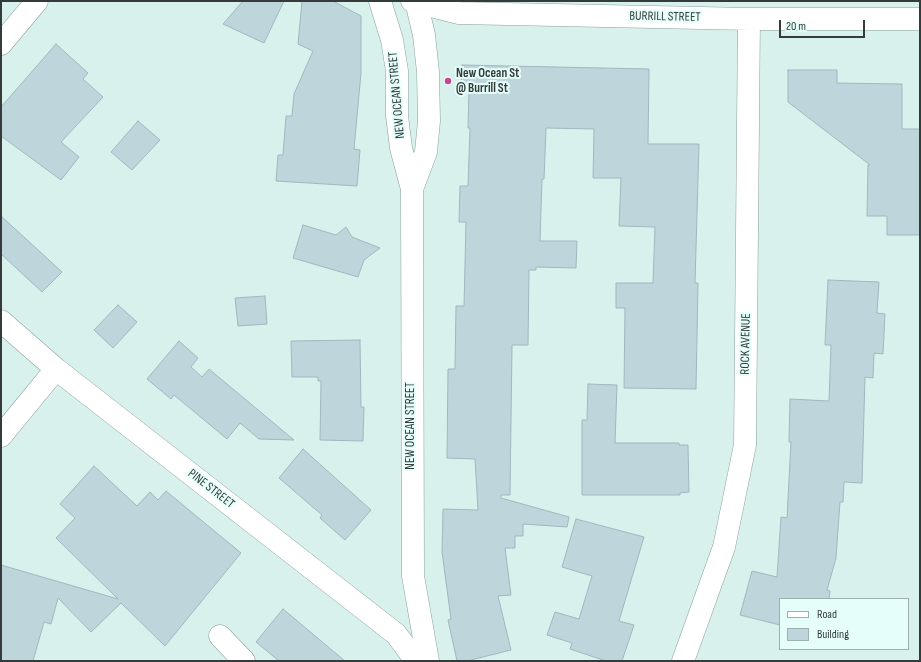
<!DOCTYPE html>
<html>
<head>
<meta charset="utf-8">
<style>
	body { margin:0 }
	#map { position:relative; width:921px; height:662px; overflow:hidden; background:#d8f1ed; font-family:"Sofia Sans Condensed",sans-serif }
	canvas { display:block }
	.frame { position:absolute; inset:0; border:2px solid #333c3b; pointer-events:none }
	.legend { position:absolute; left:779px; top:598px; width:130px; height:52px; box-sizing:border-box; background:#e5fefa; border:1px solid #9eb0ae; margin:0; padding:5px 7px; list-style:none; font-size:12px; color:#333c3b }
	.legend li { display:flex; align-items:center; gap:8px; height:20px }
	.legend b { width:20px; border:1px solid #9eb0ae }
	.scale { position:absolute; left:779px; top:20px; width:86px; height:18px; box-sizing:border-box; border:2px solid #333c3b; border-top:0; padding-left:5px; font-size:12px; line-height:14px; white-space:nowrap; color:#333c3b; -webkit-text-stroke:3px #e5fefa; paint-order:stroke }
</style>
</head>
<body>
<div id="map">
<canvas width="921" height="662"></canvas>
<div class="frame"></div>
<ul class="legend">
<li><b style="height:5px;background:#fff"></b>Road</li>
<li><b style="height:11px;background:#bed5dc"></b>Building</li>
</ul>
<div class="scale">20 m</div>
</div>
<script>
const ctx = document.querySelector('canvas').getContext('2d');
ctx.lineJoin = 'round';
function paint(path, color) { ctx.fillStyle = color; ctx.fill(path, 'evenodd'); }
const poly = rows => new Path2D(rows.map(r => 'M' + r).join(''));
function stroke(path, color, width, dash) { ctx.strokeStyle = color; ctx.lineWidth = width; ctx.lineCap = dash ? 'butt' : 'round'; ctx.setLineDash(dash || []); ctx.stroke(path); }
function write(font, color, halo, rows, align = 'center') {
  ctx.font = font + ' "Sofia Sans Condensed",sans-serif'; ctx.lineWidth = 4; ctx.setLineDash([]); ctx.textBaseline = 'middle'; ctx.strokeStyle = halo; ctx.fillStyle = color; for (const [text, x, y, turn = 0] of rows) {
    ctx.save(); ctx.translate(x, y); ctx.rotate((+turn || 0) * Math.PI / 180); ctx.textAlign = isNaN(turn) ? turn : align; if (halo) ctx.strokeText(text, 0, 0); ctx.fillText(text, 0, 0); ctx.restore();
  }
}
const building = poly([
	[243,1,284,1,264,43,223,24,243,1],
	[302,1,333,1,361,16,361,73,354,149,360,150,357,186,276,181,278,155,283,155,286,116,292,116,294,94,313,51,298,44,302,1],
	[56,44,88,73,83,79,103,97,61,142,79,157,61,180,1,136,1,107,56,44],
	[462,65,649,69,648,144,699,144,695,283,698,283,696,389,624,388,625,308,616,308,616,283,653,283,655,227,619,226,621,178,593,178,594,129,546,128,544,179,542,179,540,241,577,241,576,268,536,267,536,270,529,270,528,345,512,345,510,495,501,495,501,498,569,517,567,527,523,524,523,536,515,536,515,548,505,548,511,595,498,596,511,650,467,661,457,661,448,620,451,619,442,552,443,509,478,510,475,459,447,458,448,369,455,369,456,306,464,306,466,222,459,222,460,186,468,186,470,128,468,128,469,89,461,89,462,65],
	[788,70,837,70,837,83,902,84,902,129,920,129,920,235,887,235,887,216,867,216,868,165,870,165,788,102,788,70],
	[138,121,160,140,132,170,111,152,138,121],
	[1,216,62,272,42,292,1,254,1,216],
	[303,225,336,235,346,227,352,237,380,248,364,260,358,277,293,258,303,225],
	[828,280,879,282,877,313,885,314,883,354,874,353,873,378,865,377,862,483,844,482,843,502,840,502,836,558,827,590,830,591,829,599,780,599,780,625,740,615,752,571,777,577,781,517,787,518,791,442,789,442,790,399,829,401,831,345,825,345,828,280],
	[265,296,267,324,238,326,235,298,265,296],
	[118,305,137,322,113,348,94,330,118,305],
	[360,340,361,407,364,407,363,441,320,440,321,381,318,381,318,377,292,377,291,341,360,340],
	[179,341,198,358,191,367,202,377,209,369,294,440,259,439,240,423,227,439,174,395,171,399,147,379,179,341],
	[588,384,617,385,615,443,679,443,679,445,688,445,689,492,680,493,680,495,582,495,582,420,587,420,588,384],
	[303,449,371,510,345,540,320,518,322,515,279,478,303,449],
	[94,466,137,506,150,492,158,500,166,491,241,553,165,646,121,603,91,632,58,598,51,624,44,622,33,661,1,661,1,565,118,599,56,538,75,518,60,504,94,466],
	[576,519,644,537,619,621,634,625,622,661,606,661,570,649,572,643,547,635,555,612,579,619,592,576,562,567,576,519],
	[283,609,345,661,279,661,256,642,283,609]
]);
paint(building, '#bed5dc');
stroke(building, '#a0b7bd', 1);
const minor = poly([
	[412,1,459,13,749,19,920,19],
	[1,44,37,1],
	[1,321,56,369,396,634,416,661],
	[1,436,56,369],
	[220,636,244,661],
	[683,661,724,547,745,445,749,19]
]);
const highway = poly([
	[380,1,392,40,397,71,397,116,401,148,412,189,413,576,428,661],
	[412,189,426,152,429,121,428,72,424,35,416,1]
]);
stroke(minor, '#89a09c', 23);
stroke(highway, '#89a09c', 23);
stroke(minor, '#fff', 22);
stroke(highway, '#fff', 22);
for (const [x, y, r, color] of [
	[448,81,4,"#c74793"]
]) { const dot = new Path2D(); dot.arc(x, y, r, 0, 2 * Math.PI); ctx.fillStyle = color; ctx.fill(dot); stroke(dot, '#e5fefa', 1.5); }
write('13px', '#333c3b', '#e5fefa', [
	["BURRILL STREET",665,17,1],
	["NEW OCEAN STREET",397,95,-95],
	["ROCK AVENUE",746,344,-89],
	["NEW OCEAN STREET",411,426,-90],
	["PINE STREET",211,489,38]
]);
write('bold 13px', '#333c3b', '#e5fefa', [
	["New Ocean St",456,74],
	["@ Burrill St",456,89]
], 'left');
</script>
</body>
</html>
